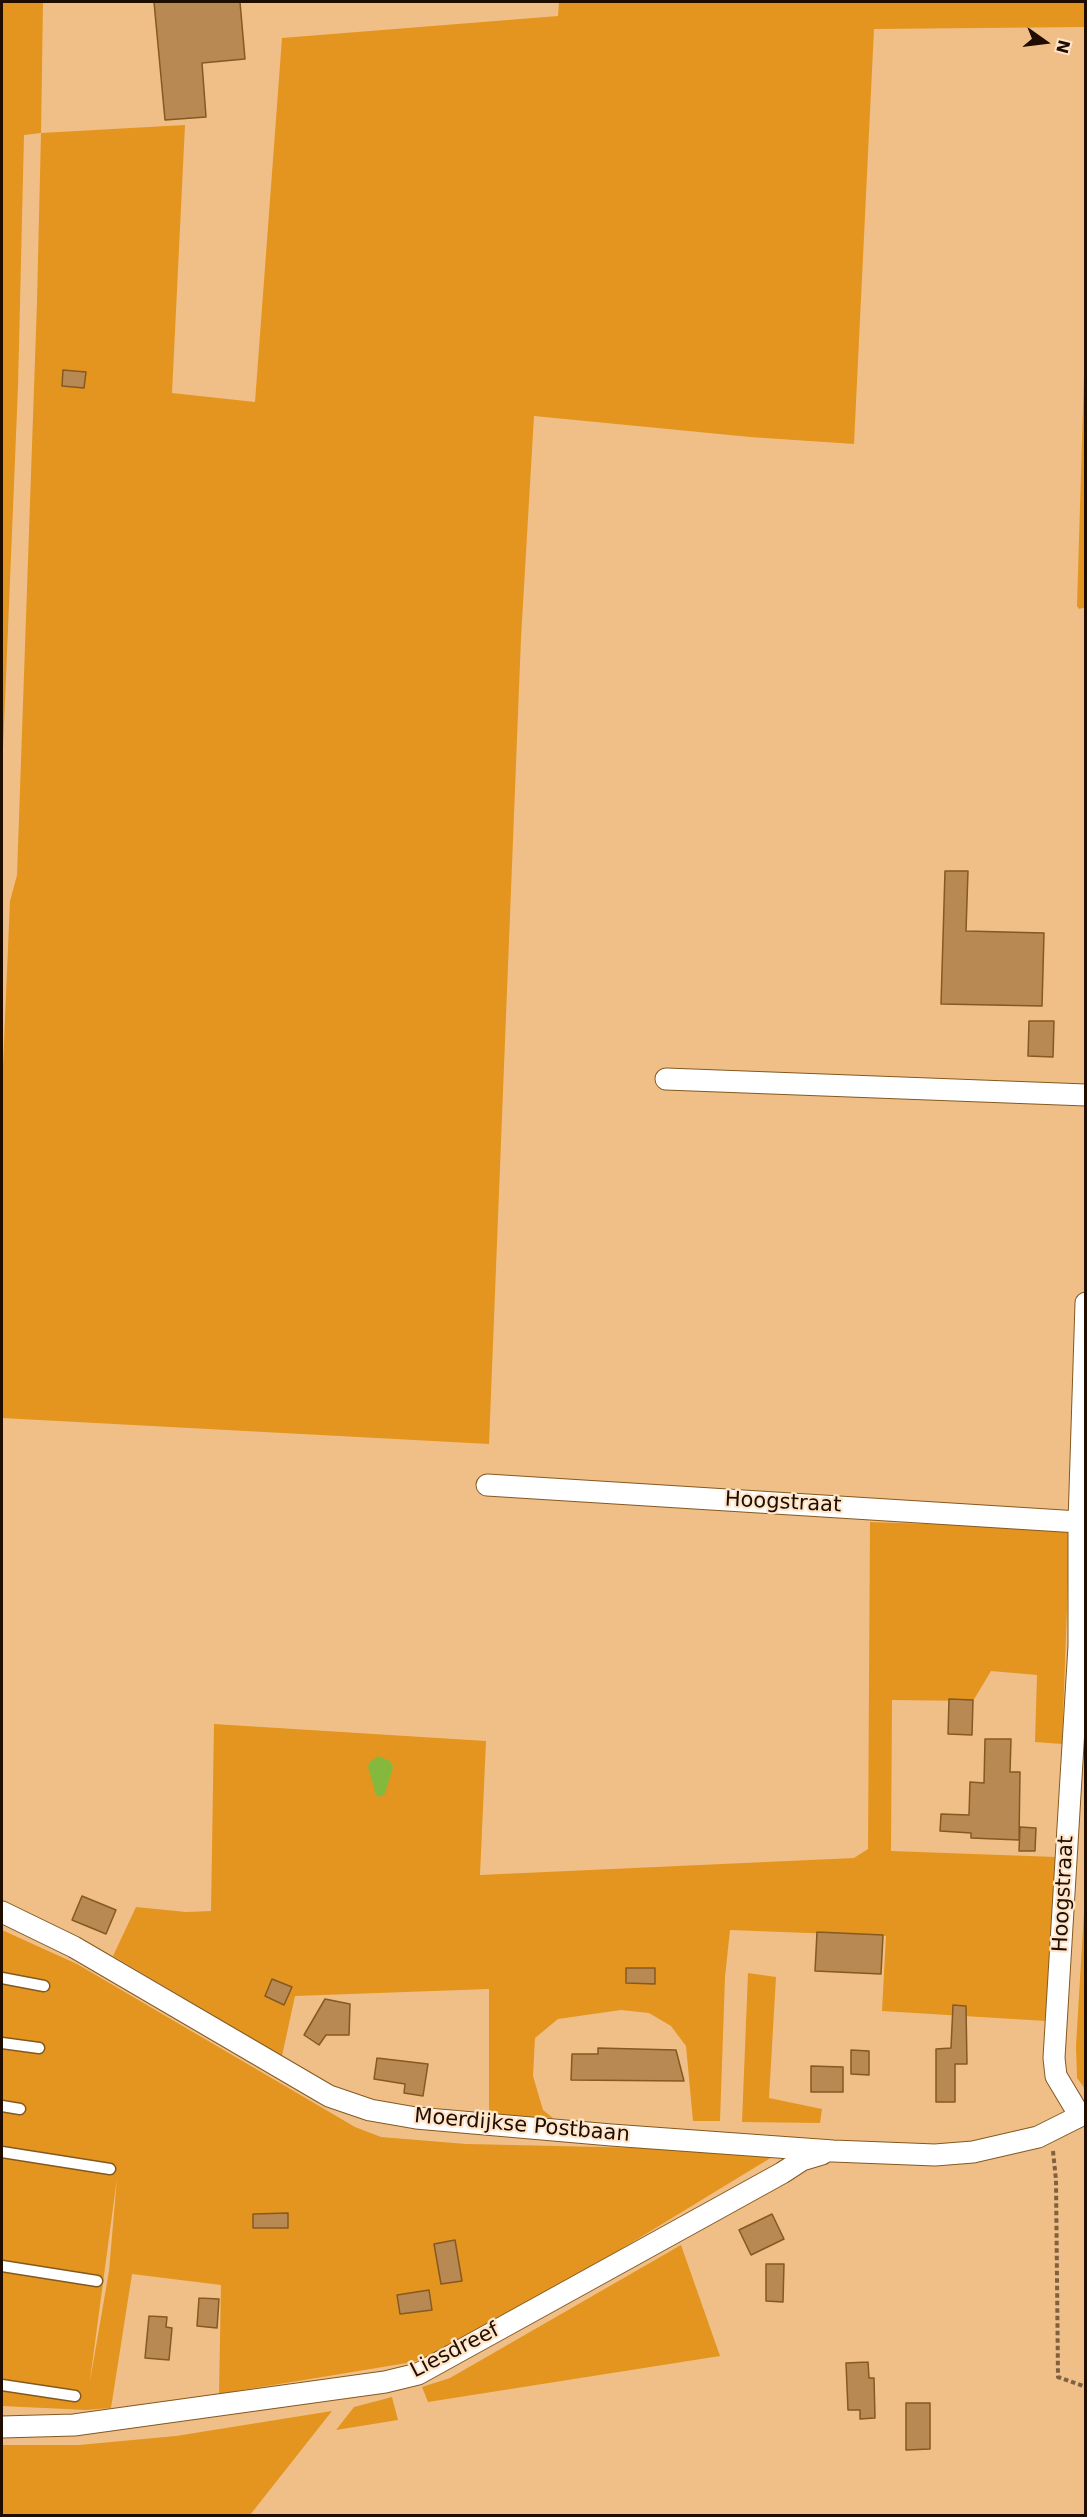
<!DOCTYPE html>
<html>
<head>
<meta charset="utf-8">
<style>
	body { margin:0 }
	#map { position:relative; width:1087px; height:2517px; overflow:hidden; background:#f0bf87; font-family:"DejaVu Sans",sans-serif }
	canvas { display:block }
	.frame { position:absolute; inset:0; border:3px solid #1f0e00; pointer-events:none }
	.north { position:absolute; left:1015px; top:12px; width:60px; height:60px; -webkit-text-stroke:4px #ffe5ca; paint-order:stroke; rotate:104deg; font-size:16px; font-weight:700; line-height:24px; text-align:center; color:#1f0e00 }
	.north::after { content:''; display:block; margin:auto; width:21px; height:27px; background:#1f0e00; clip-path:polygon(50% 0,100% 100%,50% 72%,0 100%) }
</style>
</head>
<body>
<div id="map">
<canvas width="1087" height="2517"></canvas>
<div class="frame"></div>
<div class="north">N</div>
</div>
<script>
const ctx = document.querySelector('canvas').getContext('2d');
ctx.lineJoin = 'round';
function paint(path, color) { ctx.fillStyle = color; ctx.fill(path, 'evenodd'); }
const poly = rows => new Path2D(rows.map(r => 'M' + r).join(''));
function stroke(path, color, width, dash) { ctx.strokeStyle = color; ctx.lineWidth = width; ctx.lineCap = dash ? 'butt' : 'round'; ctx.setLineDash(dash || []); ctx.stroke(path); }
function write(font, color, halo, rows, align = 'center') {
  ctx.font = font + ' "DejaVu Sans",sans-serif'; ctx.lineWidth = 4.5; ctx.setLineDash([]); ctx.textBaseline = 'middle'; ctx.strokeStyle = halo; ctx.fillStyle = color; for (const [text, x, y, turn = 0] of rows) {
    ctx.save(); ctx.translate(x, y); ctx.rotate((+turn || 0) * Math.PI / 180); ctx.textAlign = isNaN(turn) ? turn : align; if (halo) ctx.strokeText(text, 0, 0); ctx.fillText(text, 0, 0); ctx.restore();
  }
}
paint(poly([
	[2,2,43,2,41,133,185,125,172,393,255,402,282,38,558,16,559,2,1085,2,1085,27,874,29,854,444,750,437,534,416,521,638,489,1444,2,1418,2,1089,10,901,17,875,37,302,41,133,24,135,18,387,2,773],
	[1085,341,1086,607,1079,609,1077,606],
	[870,1522,1070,1529,1062,1744,1035,1742,1037,1675,991,1671,973,1701,892,1700,891,1851,1056,1857,1046,2021,882,2011,886,1936,730,1930,725,1977,720,2121,693,2121,686,2046,671,2026,649,2013,621,2010,558,2019,535,2038,533,2076,543,2110,553,2118,489,2115,489,1989,295,1996,282,2056,113,1956,136,1907,186,1912,211,1911,214,1724,486,1741,480,1875,854,1858,868,1849],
	[1085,1895,1085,2089,1077,2078,1076,2046],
	[2,1930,77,1964,355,2127,381,2137,466,2144,782,2151,585,2271,442,2352,413,2362,219,2394,221,2285,132,2274,111,2408,86,2410,2,2406],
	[117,2178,109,2271,90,2381,90,2380],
	[748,1973,776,1977,769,2098,822,2109,820,2123,742,2122],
	[681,2245,720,2356,428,2402,422,2387,450,2378],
	[392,2397,398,2420,336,2430,354,2407],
	[332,2411,250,2515,2,2515,2,2445,79,2445,176,2436]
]), '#e4951f');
paint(poly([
	[378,1756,390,1761,393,1767,385,1794,379,1797,376,1795,368,1767,370,1762]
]), '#84b93d');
const building = poly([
	[154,2,240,2,245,59,202,63,206,117,165,120,154,2],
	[63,370,86,372,84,388,62,386,63,370],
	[945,871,968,871,966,931,1044,933,1042,1006,941,1004,945,871],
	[1029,1021,1054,1021,1053,1057,1028,1056,1029,1021],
	[949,1699,973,1700,972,1735,948,1734,949,1699],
	[985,1739,1011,1739,1010,1772,1020,1772,1019,1840,971,1838,971,1833,940,1831,941,1814,969,1815,970,1782,984,1783,985,1739],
	[1020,1827,1036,1828,1035,1851,1019,1851,1020,1827],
	[82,1896,116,1910,106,1934,72,1920,82,1896],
	[817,1932,883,1935,881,1974,815,1971,817,1932],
	[626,1968,655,1968,655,1984,626,1983,626,1968],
	[272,1979,292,1987,284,2005,265,1996,272,1979],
	[325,1999,350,2004,349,2035,326,2035,319,2045,304,2035,325,1999],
	[953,2005,966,2006,967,2064,955,2064,955,2102,936,2102,936,2049,951,2048,953,2005],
	[598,2048,676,2050,684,2081,571,2080,572,2054,598,2054,598,2048],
	[851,2050,869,2051,869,2075,851,2074,851,2050],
	[377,2058,428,2064,423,2096,404,2093,405,2084,374,2079,377,2058],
	[811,2066,843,2067,843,2092,811,2092,811,2066],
	[288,2213,288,2228,253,2228,253,2214,288,2213],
	[772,2214,784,2239,751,2255,739,2230,772,2214],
	[455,2240,462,2281,441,2284,434,2244,455,2240],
	[766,2264,784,2264,783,2302,766,2301,766,2264],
	[429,2290,432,2310,400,2314,397,2295,429,2290],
	[199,2298,219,2299,217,2328,197,2326,199,2298],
	[149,2316,167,2317,166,2327,172,2328,169,2360,145,2358,149,2316],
	[868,2362,869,2378,874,2378,875,2418,860,2419,860,2410,848,2410,846,2363,868,2362],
	[906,2403,930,2403,930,2449,906,2450,906,2403]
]);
paint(building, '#b88952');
stroke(building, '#855920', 1.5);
const lane = poly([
	[2,1978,44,1986],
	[2,2043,39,2048],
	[2,2106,20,2109],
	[2,2152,110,2169],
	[2,2266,97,2281],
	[2,2385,75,2396]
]);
const street = poly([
	[666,1079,1086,1095],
	[487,1485,1079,1522],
	[2,1912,74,1947,329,2096,370,2110,416,2118,611,2135,833,2151,935,2155,973,2152,1038,2137,1086,2113],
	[1080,2116,1056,2076,1054,2058,1079,1646,1079,1522,1086,1303],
	[2,2427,74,2425,385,2382,418,2374,782,2173,802,2160,822,2154]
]);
stroke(lane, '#845920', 13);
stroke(street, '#845920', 23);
stroke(poly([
	[1053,2151,1056,2180,1058,2377,1086,2387]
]), '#80613f', 4, [4.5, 3]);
stroke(lane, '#fff', 10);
stroke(street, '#fff', 21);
write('21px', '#1f0e00', '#ffe5ca', [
	["Hoogstraat",783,1503,3],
	["Hoogstraat",1064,1894,-87],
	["Moerdijkse Postbaan",522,2126,5],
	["Liesdreef",455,2351,-27]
]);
</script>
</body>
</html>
